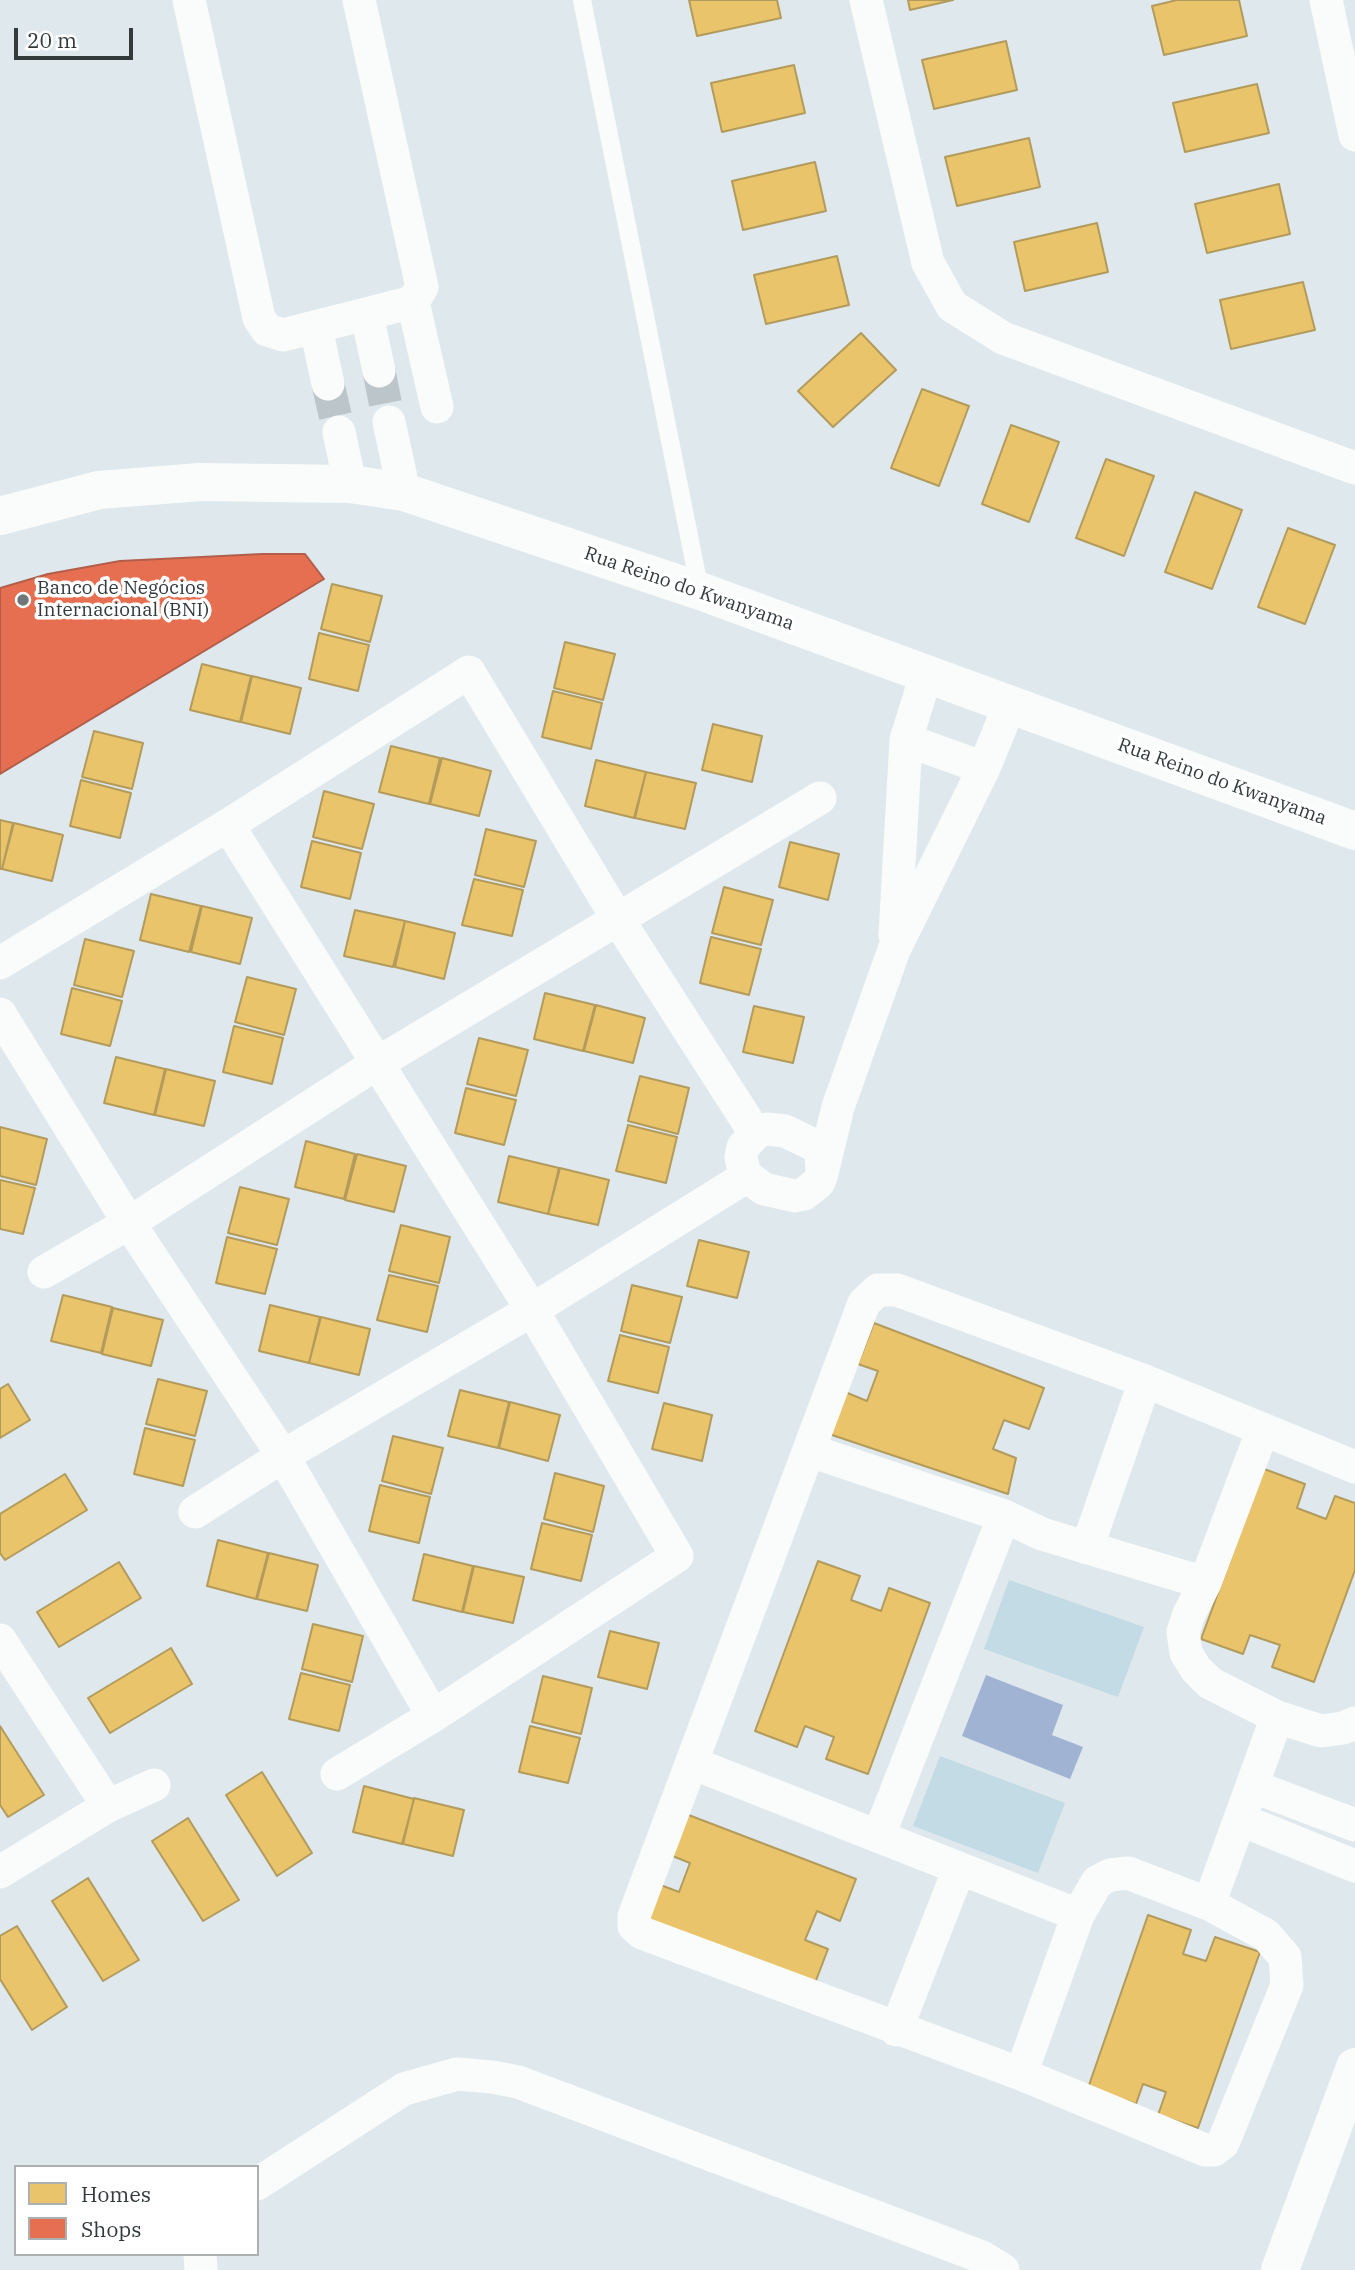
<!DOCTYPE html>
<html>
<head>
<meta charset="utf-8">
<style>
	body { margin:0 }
	#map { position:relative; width:1355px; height:2270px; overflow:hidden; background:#dfe9ed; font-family:"IBM Plex Serif",serif }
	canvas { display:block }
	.legend { position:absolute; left:14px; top:2165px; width:245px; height:91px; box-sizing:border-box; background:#fff; border:2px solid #adb0b1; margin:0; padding:9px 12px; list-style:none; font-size:21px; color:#323a3c }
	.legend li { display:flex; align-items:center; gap:14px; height:35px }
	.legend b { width:35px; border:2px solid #adb0b1 }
	.scale { position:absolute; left:14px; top:28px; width:119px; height:32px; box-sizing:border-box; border:4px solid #323a3c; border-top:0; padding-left:9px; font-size:21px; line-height:24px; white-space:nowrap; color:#323a3c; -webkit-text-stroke:5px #fff; paint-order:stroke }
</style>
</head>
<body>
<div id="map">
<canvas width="1355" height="2270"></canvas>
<ul class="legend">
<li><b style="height:19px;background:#e9c46a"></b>Homes</li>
<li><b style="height:19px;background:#e76f51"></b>Shops</li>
</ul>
<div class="scale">20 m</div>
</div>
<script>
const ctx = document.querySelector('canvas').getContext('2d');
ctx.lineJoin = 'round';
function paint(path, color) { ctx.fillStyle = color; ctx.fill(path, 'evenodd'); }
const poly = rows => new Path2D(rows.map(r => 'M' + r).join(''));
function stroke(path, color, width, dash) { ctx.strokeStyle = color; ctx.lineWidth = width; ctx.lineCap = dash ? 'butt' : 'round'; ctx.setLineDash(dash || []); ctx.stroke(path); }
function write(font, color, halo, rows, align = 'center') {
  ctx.font = font + ' "IBM Plex Serif",serif'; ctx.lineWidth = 7; ctx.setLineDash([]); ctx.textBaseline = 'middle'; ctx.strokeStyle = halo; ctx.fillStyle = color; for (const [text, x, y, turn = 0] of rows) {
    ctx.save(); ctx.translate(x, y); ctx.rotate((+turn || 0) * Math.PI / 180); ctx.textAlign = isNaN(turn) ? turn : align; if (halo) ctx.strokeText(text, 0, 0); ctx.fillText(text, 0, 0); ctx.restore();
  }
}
paint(poly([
	[1009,1580,1144,1627,1118,1697,984,1649],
	[940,1756,1065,1803,1038,1873,913,1826]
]), '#c2dbe5');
paint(poly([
	[986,1675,1063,1705,1052,1735,1083,1747,1070,1779,962,1736]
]), '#a1b3d2');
const homes = poly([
	[689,0,777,0,781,18,697,36,689,0],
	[908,0,953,0,910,10,908,0],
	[1177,0,1239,0,1247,36,1164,55,1152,6,1177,0],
	[1006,41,1017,90,934,109,922,60,1006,41],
	[794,65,805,113,722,132,711,83,794,65],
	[1257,84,1269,133,1185,152,1173,103,1257,84],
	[1029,138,1040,187,957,206,945,157,1029,138],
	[815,162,826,211,743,230,732,181,815,162],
	[1279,184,1290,234,1207,253,1195,204,1279,184],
	[1097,223,1108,272,1025,291,1014,242,1097,223],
	[837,256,849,305,766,324,754,275,837,256],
	[1303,282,1315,330,1231,349,1220,300,1303,282],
	[861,333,896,370,833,427,798,391,861,333],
	[922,389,969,406,939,486,891,468,922,389],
	[1011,425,1059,442,1029,522,982,504,1011,425],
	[1106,459,1154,476,1124,556,1076,538,1106,459],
	[1195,492,1242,510,1212,589,1165,572,1195,492],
	[1288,528,1335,545,1305,624,1258,607,1288,528],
	[332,584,382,596,370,642,321,629,332,584],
	[319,633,369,645,358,691,309,679,319,633],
	[565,642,615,654,603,700,554,688,565,642],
	[202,664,251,676,240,722,190,710,202,664],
	[24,666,75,680,84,696,0,748,0,671,12,674,24,666],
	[252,676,301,688,290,734,241,722,252,676],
	[553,691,602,703,591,749,542,737,553,691],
	[713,724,762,736,752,782,702,770,713,724],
	[94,731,143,743,132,789,82,777,94,731],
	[391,746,440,758,429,804,379,792,391,746],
	[442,758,491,771,479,816,430,804,442,758],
	[596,760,646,772,634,818,585,806,596,760],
	[646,772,696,783,685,829,635,818,646,772],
	[81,780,131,793,120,838,70,826,81,780],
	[324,791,374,804,362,849,313,837,324,791],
	[0,820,13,823,2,869,0,869,0,820],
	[14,823,63,835,52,881,2,869,14,823],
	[486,829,536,841,524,887,475,875,486,829],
	[312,841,361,853,350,899,301,887,312,841],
	[790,842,839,854,828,900,779,887,790,842],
	[474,879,523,890,512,936,462,925,474,879],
	[724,887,773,900,761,945,712,933,724,887],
	[151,894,201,906,189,952,140,940,151,894],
	[202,906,252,918,240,964,191,952,202,906],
	[355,910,405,921,393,967,344,956,355,910],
	[405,921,455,933,444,979,395,967,405,921],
	[711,937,761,949,749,995,700,983,711,937],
	[85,939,134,951,122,997,74,985,85,939],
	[247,977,296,989,284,1035,235,1022,247,977],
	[72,988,122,1001,110,1046,61,1034,72,988],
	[545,993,595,1005,583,1051,534,1039,545,993],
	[596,1005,645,1018,633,1063,584,1051,596,1005],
	[754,1006,804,1017,793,1063,743,1052,754,1006],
	[234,1026,283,1038,272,1084,223,1072,234,1026],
	[479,1038,528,1050,516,1096,467,1084,479,1038],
	[116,1057,165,1069,154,1115,104,1103,116,1057],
	[166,1069,215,1081,204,1126,155,1115,166,1069],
	[640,1076,689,1088,678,1134,628,1121,640,1076],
	[466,1088,516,1100,504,1145,455,1133,466,1088],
	[628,1125,677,1137,666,1183,616,1171,628,1125],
	[0,1127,47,1139,36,1185,0,1176,0,1127],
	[306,1141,355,1154,344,1199,295,1187,306,1141],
	[357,1154,406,1166,394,1212,345,1200,357,1154],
	[509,1156,559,1168,548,1214,498,1202,509,1156],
	[560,1168,609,1180,598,1225,548,1214,560,1168],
	[0,1180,35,1188,23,1234,0,1229,0,1180],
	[240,1187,289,1199,277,1245,228,1233,240,1187],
	[401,1225,450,1237,439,1283,389,1271,401,1225],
	[227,1237,277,1249,265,1294,216,1283,227,1237],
	[699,1240,749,1252,737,1298,687,1286,699,1240],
	[389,1275,438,1286,427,1332,377,1320,389,1275],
	[632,1285,682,1297,670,1343,621,1331,632,1285],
	[63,1295,112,1307,101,1353,51,1341,63,1295],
	[270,1305,320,1317,309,1363,259,1351,270,1305],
	[113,1308,163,1320,151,1366,102,1354,113,1308],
	[321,1317,370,1329,359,1375,309,1363,321,1317],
	[874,1323,1044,1388,1029,1429,1004,1420,993,1449,1016,1458,1008,1494,829,1434,845,1392,867,1401,878,1371,858,1364,874,1323],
	[620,1335,669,1347,658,1393,608,1381,620,1335],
	[158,1379,207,1391,195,1436,146,1424,158,1379],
	[8,1384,30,1420,0,1438,0,1389,8,1384],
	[460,1390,509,1402,498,1448,448,1436,460,1390],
	[510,1402,560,1415,548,1461,499,1448,510,1402],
	[664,1403,712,1415,702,1461,652,1449,664,1403],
	[145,1428,195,1440,183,1486,134,1474,145,1428],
	[393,1436,443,1448,431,1494,382,1481,393,1436],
	[1264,1469,1305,1484,1297,1508,1326,1519,1335,1496,1355,1503,1355,1570,1314,1682,1272,1667,1280,1645,1250,1635,1243,1654,1201,1639,1264,1469],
	[555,1473,604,1486,593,1532,544,1519,555,1473],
	[65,1474,87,1510,5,1560,0,1553,0,1514,65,1474],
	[380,1485,430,1497,419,1543,369,1531,380,1485],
	[542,1523,592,1535,581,1581,531,1569,542,1523],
	[218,1540,268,1553,256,1599,207,1586,218,1540],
	[269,1553,318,1565,307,1611,257,1599,269,1553],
	[424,1554,473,1566,462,1612,413,1600,424,1554],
	[818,1561,860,1576,851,1600,881,1611,889,1588,930,1603,868,1774,826,1759,834,1737,805,1726,797,1747,755,1731,818,1561],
	[119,1562,141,1598,59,1647,37,1612,119,1562],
	[474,1566,524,1577,513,1623,463,1612,474,1566],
	[313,1624,363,1636,352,1682,302,1669,313,1624],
	[610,1631,659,1643,647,1689,598,1677,610,1631],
	[171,1648,192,1684,110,1733,88,1698,171,1648],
	[301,1673,350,1685,339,1731,289,1719,301,1673],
	[543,1676,592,1688,581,1734,532,1722,543,1676],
	[0,1726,44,1795,8,1817,0,1805,0,1726],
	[530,1726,580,1738,568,1783,519,1772,530,1726],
	[262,1772,312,1853,277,1876,226,1795,262,1772],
	[364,1786,414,1799,402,1844,353,1832,364,1786],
	[414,1798,464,1810,453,1856,403,1844,414,1798],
	[686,1814,856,1879,840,1921,817,1911,805,1940,828,1949,812,1991,641,1925,658,1884,679,1892,690,1863,670,1855,686,1814],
	[188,1818,239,1900,203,1921,152,1841,188,1818],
	[88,1878,139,1960,103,1981,52,1901,88,1878],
	[1148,1915,1191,1930,1183,1954,1206,1961,1215,1937,1260,1952,1198,2128,1158,2115,1166,2092,1143,2084,1136,2104,1088,2088,1148,1915],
	[17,1926,67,2007,32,2030,0,1979,0,1936,17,1926]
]);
paint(homes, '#e9c46a');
stroke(homes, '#b29b5c', 2);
const shops = poly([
	[262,554,305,554,324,579,0,774,0,588,48,574,120,561,262,554]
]);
paint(shops, '#e76f51');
stroke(shops, '#b15f4b', 2);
stroke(poly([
	[379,371,389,422],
	[328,384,339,432]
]), '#bcc6ca', 33, [33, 17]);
stroke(poly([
	[582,0,700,591]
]), '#fafcfc', 18);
stroke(poly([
	[189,0,259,318,267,330,283,335,413,302,422,287,359,0],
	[866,0,928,263,952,306,1003,338,1355,468],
	[1326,0,1355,135],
	[413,302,437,407],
	[367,315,379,371],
	[316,328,328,384],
	[389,422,404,492],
	[339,432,350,484],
	[906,740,984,768],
	[228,825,532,1310,677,1556,433,1716],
	[895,935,906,740,926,675],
	[0,963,228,825,469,672,619,921,755,1133],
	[0,1014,129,1223,283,1456,433,1716,337,1774],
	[822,1173,821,1154,816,1146,785,1131,767,1129,757,1132,743,1147,741,1157,745,1175,764,1189,795,1196,804,1194,819,1182,822,1173,838,1107,894,950,984,768,1010,704],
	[44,1272,129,1223,376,1064,820,798],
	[1263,1429,1205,1583,1189,1614,1183,1632,1186,1653,1196,1669,1210,1683,1277,1717,1321,1731,1343,1728,1355,1723],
	[811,1451,1004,1516,1042,1534,1205,1583],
	[195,1512,283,1456,532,1310,746,1177],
	[1087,1548,1145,1381],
	[0,1640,108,1806],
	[692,1763,1078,1915],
	[1252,1786,1355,1825],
	[1241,1820,1355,1866],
	[879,1835,1004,1516],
	[0,1872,108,1806,154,1785],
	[1209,1904,1277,1717],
	[896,2030,959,1869],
	[1021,2074,1078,1915,1097,1882,1110,1875,1128,1873,1209,1904,1266,1935,1285,1957,1287,1985,1223,2143,1214,2150,1205,2150,1021,2074,642,1933,634,1926,634,1916,864,1303,878,1290,897,1290,1145,1381,1355,1467],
	[257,2184,404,2089,457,2074,492,2077,518,2082,982,2257,1003,2270],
	[200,2254,201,2270]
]), '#fafcfc', 33);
stroke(poly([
	[0,516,99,490,200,482,350,484,404,492,700,591,1355,831],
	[1280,2270,1355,2067]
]), '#fafcfc', 38);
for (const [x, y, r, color] of [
	[23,600,7,"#6f777a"]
]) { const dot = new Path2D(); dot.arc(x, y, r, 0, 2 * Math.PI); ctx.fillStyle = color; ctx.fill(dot); stroke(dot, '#fff', 2.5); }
write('19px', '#323a3c', '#fff', [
	["Banco de Negócios",37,589],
	["Internacional (BNI)",37,611]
], 'left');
write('19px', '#323a3c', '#fff', [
	["Rua Reino do Kwanyama",689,589,19],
	["Rua Reino do Kwanyama",1222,782,20]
]);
</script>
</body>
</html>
